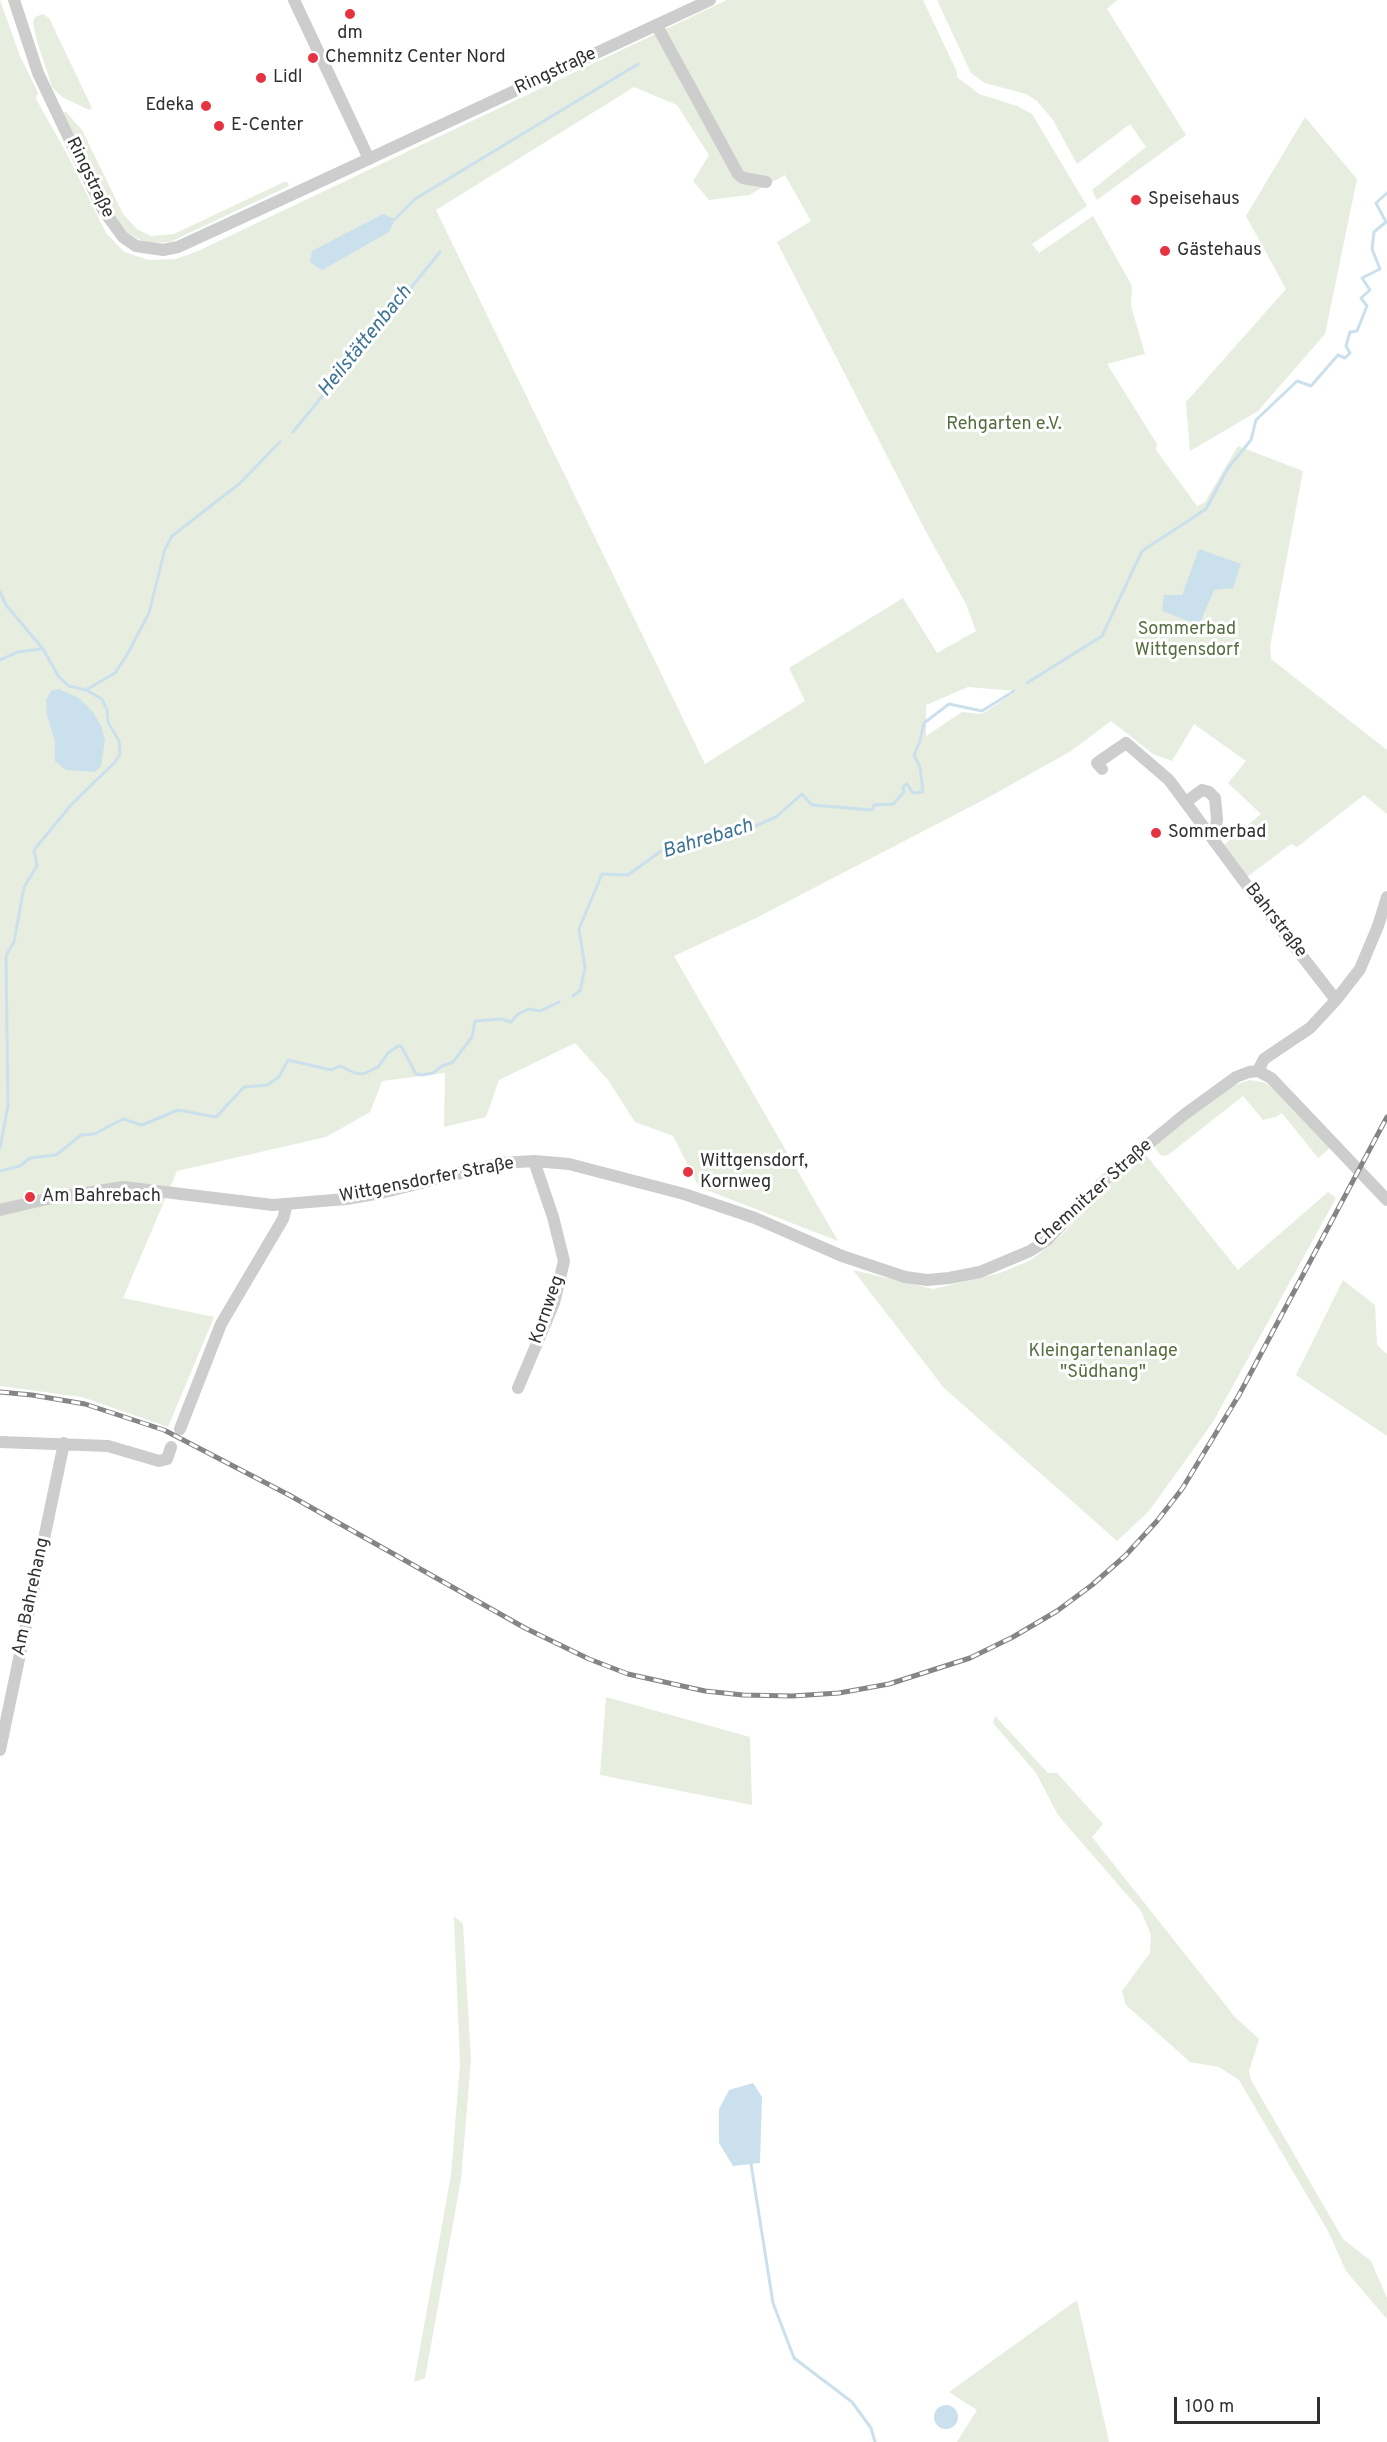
<!DOCTYPE html>
<html>
<head>
<meta charset="utf-8">
<style>
	body { margin:0 }
	#map { position:relative; width:1387px; height:2442px; overflow:hidden; background:#fff; font-family:Overpass,sans-serif }
	canvas { display:block }
	.scale { position:absolute; left:1174px; top:2397px; width:146px; height:27px; box-sizing:border-box; border:3px solid #303030; border-top:0; padding-left:8px; font-size:18px; line-height:21px; white-space:nowrap; color:#303030; -webkit-text-stroke:4px #fff; paint-order:stroke }
</style>
</head>
<body>
<div id="map">
<canvas width="1387" height="2442"></canvas>
<div class="scale">100 m</div>
</div>
<script>
const ctx = document.querySelector('canvas').getContext('2d');
ctx.lineJoin = 'round';
function paint(path, color) { ctx.fillStyle = color; ctx.fill(path, 'evenodd'); }
const poly = rows => new Path2D(rows.map(r => 'M' + r).join(''));
function stroke(path, color, width, dash) { ctx.strokeStyle = color; ctx.lineWidth = width; ctx.lineCap = dash ? 'butt' : 'round'; ctx.setLineDash(dash || []); ctx.stroke(path); }
function write(font, color, halo, rows, align = 'center') {
  ctx.font = font + ' Overpass,sans-serif'; ctx.lineWidth = 6; ctx.setLineDash([]); ctx.textBaseline = 'middle'; ctx.strokeStyle = halo; ctx.fillStyle = color; for (const [text, x, y, turn = 0] of rows) {
    ctx.save(); ctx.translate(x, y); ctx.rotate((+turn || 0) * Math.PI / 180); ctx.textAlign = isNaN(turn) ? turn : align; if (halo) ctx.strokeText(text, 0, 0); ctx.fillText(text, 0, 0); ctx.restore();
  }
}
paint(poly([
	[0,0,20,56,38,93,36,99,67,154,106,233,124,252,149,260,176,259,198,251,727,0,923,0,957,72,957,77,979,94,1017,106,1032,114,1087,206,1032,244,1039,253,1093,216,1132,286,1131,306,1145,354,1107,364,1157,444,1156,450,1197,506,1190,510,1205,502,1238,446,1303,471,1270,647,1271,659,1387,750,1387,814,1364,795,1297,847,1291,844,1243,880,1220,848,1261,814,1228,783,1246,761,1194,724,1172,761,1153,754,1111,721,1071,751,989,797,756,918,674,956,838,1241,699,1187,673,1136,635,1122,608,1080,575,1043,499,1080,486,1117,444,1127,445,1073,382,1081,370,1112,326,1137,177,1171,123,1298,214,1317,168,1427,82,1397,0,1386],
	[634,87,677,105,709,155,693,181,709,200,749,195,785,175,811,221,777,242,924,528,966,604,976,631,937,653,903,598,789,668,805,701,705,764,436,210],
	[968,687,1017,691,982,714,962,712,926,736,926,705],
	[937,0,1117,0,1107,9,1186,135,1097,200,1092,190,1146,147,1130,124,1077,164,1053,120,1037,101,1026,94,985,83,971,73],
	[43,14,49,18,92,108,89,110,62,97,52,87,37,41,33,22,35,17],
	[63,112,66,112,82,130,123,214,137,229,151,236,174,234,284,182,288,182,289,186,170,242,154,243,142,241,128,233,109,211],
	[1305,117,1357,179,1325,334,1258,411,1190,451,1186,402,1286,289,1246,216],
	[1250,1080,1266,1083,1274,1090,1330,1148,1318,1158,1282,1113,1276,1117,1263,1120,1243,1096,1168,1155,1162,1156,1159,1153,1155,1148,1157,1145,1197,1111,1229,1087],
	[1146,1155,1238,1270,1328,1192,1336,1198,1213,1422,1149,1511,1117,1541,944,1388,853,1270,933,1289,1000,1273,1031,1260,1062,1235,1103,1190],
	[1343,1280,1375,1305,1377,1345,1387,1354,1387,1436,1296,1375],
	[606,1697,750,1737,752,1805,600,1775],
	[995,1716,1048,1773,1057,1773,1103,1824,1092,1837,1235,2017,1259,2039,1249,2071,1251,2080,1343,2239,1371,2261,1387,2298,1387,2319,1346,2271,1328,2231,1239,2080,1219,2067,1190,2062,1126,2005,1122,1991,1150,1953,1151,1935,1141,1911,1058,1815,1036,1773,993,1723],
	[454,1916,463,1924,471,2060,461,2179,425,2378,414,2382,451,2175,460,2064],
	[1077,2300,1109,2442,957,2442,977,2410,949,2392]
]), '#e7eddf');
paint(poly([
	[383,214,395,219,389,232,322,270,310,262,312,251],
	[1199,549,1241,564,1233,588,1214,590,1199,625,1162,611,1164,595,1182,595],
	[59,689,79,698,93,712,101,726,105,740,101,766,95,772,66,770,55,761,55,741,47,716,46,700,51,691],
	[753,2083,762,2097,760,2163,733,2166,719,2143,719,2109,729,2090],
	'934 2417a12 12 0 1 1 24 0a12 12 0 1 1-24 0Z'
]), '#cbe0ed');
stroke(poly([
	[395,219,415,199,638,64],
	[293,432,440,252],
	[0,592,6,605,43,649,59,677,69,686,86,690,102,699,107,710,108,722,119,741,120,754,115,762,71,805,34,850,37,866,24,887,14,942,6,956,8,1106,0,1148],
	[0,660,18,652,41,649],
	[1027,683,1102,636,1142,551,1206,509,1228,468,1251,440,1256,420,1297,381,1311,386,1338,355,1345,358,1350,353,1346,346,1350,332,1357,331,1367,306,1361,298,1370,290,1362,278,1380,269,1372,249,1374,232,1386,222,1376,203,1387,193],
	[86,690,115,673,128,653,149,613,165,549,172,536,239,484,280,442],
	[573,996,580,991,585,968,579,929,602,874,628,875,661,851,725,831,748,829,776,817,802,794,812,805,872,810,874,805,893,804,904,792,903,787,907,784,913,793,923,792,920,767,914,755,920,741,924,723,949,704,982,711,1014,691],
	[0,1171,20,1166,30,1158,56,1155,81,1135,94,1134,123,1119,142,1125,178,1110,216,1117,244,1087,267,1085,279,1077,288,1060,331,1070,340,1066,355,1073,363,1074,378,1067,388,1053,398,1046,401,1046,416,1074,422,1075,433,1073,442,1066,453,1062,472,1037,475,1021,501,1019,511,1022,518,1014,529,1009,540,1011,559,1002],
	[751,2164,773,2303,794,2358,852,2402,871,2428,875,2442]
]), '#cbe0ed', 3);
stroke(poly([
	[14,0,38,73,103,210,123,237,136,246,163,250,178,247,304,189,710,0],
	[294,0,369,159],
	[657,26,738,174,743,178,766,182],
	[1102,769,1097,763,1126,743,1169,780,1246,884,1336,1000],
	[1186,802,1202,790,1209,792,1215,798,1217,819,1214,841],
	[1258,1071,1264,1059,1310,1028,1336,1000,1360,969,1378,926,1387,897],
	[0,1210,47,1199,123,1187,273,1205,346,1199,381,1193,501,1163,534,1161,569,1164,684,1194,755,1218,842,1256,905,1277,927,1280,949,1278,980,1272,1030,1251,1047,1240,1104,1181,1185,1114,1236,1077,1249,1072,1258,1071,1271,1078,1387,1200],
	[518,1388,554,1303,564,1261,553,1217,534,1161],
	[180,1429,221,1324,283,1219,287,1204],
	[0,1442,108,1446,159,1461,167,1459,171,1447],
	[0,1750,64,1443]
]), '#cdcdcd', 12);
const rail = poly([
	[0,1392,32,1395,85,1404,164,1430,289,1495,525,1628,589,1659,628,1674,705,1691,743,1695,792,1696,839,1693,889,1684,970,1658,1013,1637,1057,1611,1092,1585,1125,1556,1157,1521,1182,1489,1239,1395,1387,1117]
]);
stroke(rail, '#858585', 5);
stroke(rail, '#fff', 3, [9]);
for (const [x, y, r, color] of [
	[350,14,6,"#e63342"],
	[313,58,6,"#e63342"],
	[261,78,6,"#e63342"],
	[206,106,6,"#e63342"],
	[219,126,6,"#e63342"],
	[1136,200,6,"#e63342"],
	[1165,251,6,"#e63342"],
	[1156,833,6,"#e63342"],
	[688,1172,6,"#e63342"],
	[30,1197,6,"#e63342"]
]) { const dot = new Path2D(); dot.arc(x, y, r, 0, 2 * Math.PI); ctx.fillStyle = color; ctx.fill(dot); stroke(dot, '#fff', 2); }
write('18px', '#303030', '#fff', [
	["dm",350,34,"center"],
	["Chemnitz Center Nord",325,58],
	["Lidl",273,78],
	["Edeka",194,106,"right"],
	["E-Center",231,126],
	["Speisehaus",1148,200],
	["Gästehaus",1177,251],
	["Sommerbad",1168,833],
	["Wittgensdorf,",700,1162],
	["Kornweg",700,1183],
	["Am Bahrebach",42,1197]
], 'left');
write('18px', '#303030', '#fff', [
	["Ringstraße",556,72,-25],
	["Ringstraße",89,178,64],
	["Bahrstraße",1275,921,52],
	["Wittgensdorfer Straße",427,1181,-11],
	["Chemnitzer Straße",1094,1194,-42],
	["Kornweg",548,1310,-71],
	["Am Bahrehang",32,1597,-78]
]);
write('18px', '#546d3d', '#fff', [
	["Rehgarten e.V.",1004,425],
	["Sommerbad",1187,630],
	["Wittgensdorf",1187,651],
	["Kleingartenanlage",1103,1352],
	["\"Südhang\"",1103,1373]
]);
write('italic 20px', '#3d7394', '#fff', [
	["Heilstättenbach",366,342,-51],
	["Bahrebach",708,840,-17]
]);
</script>
</body>
</html>
